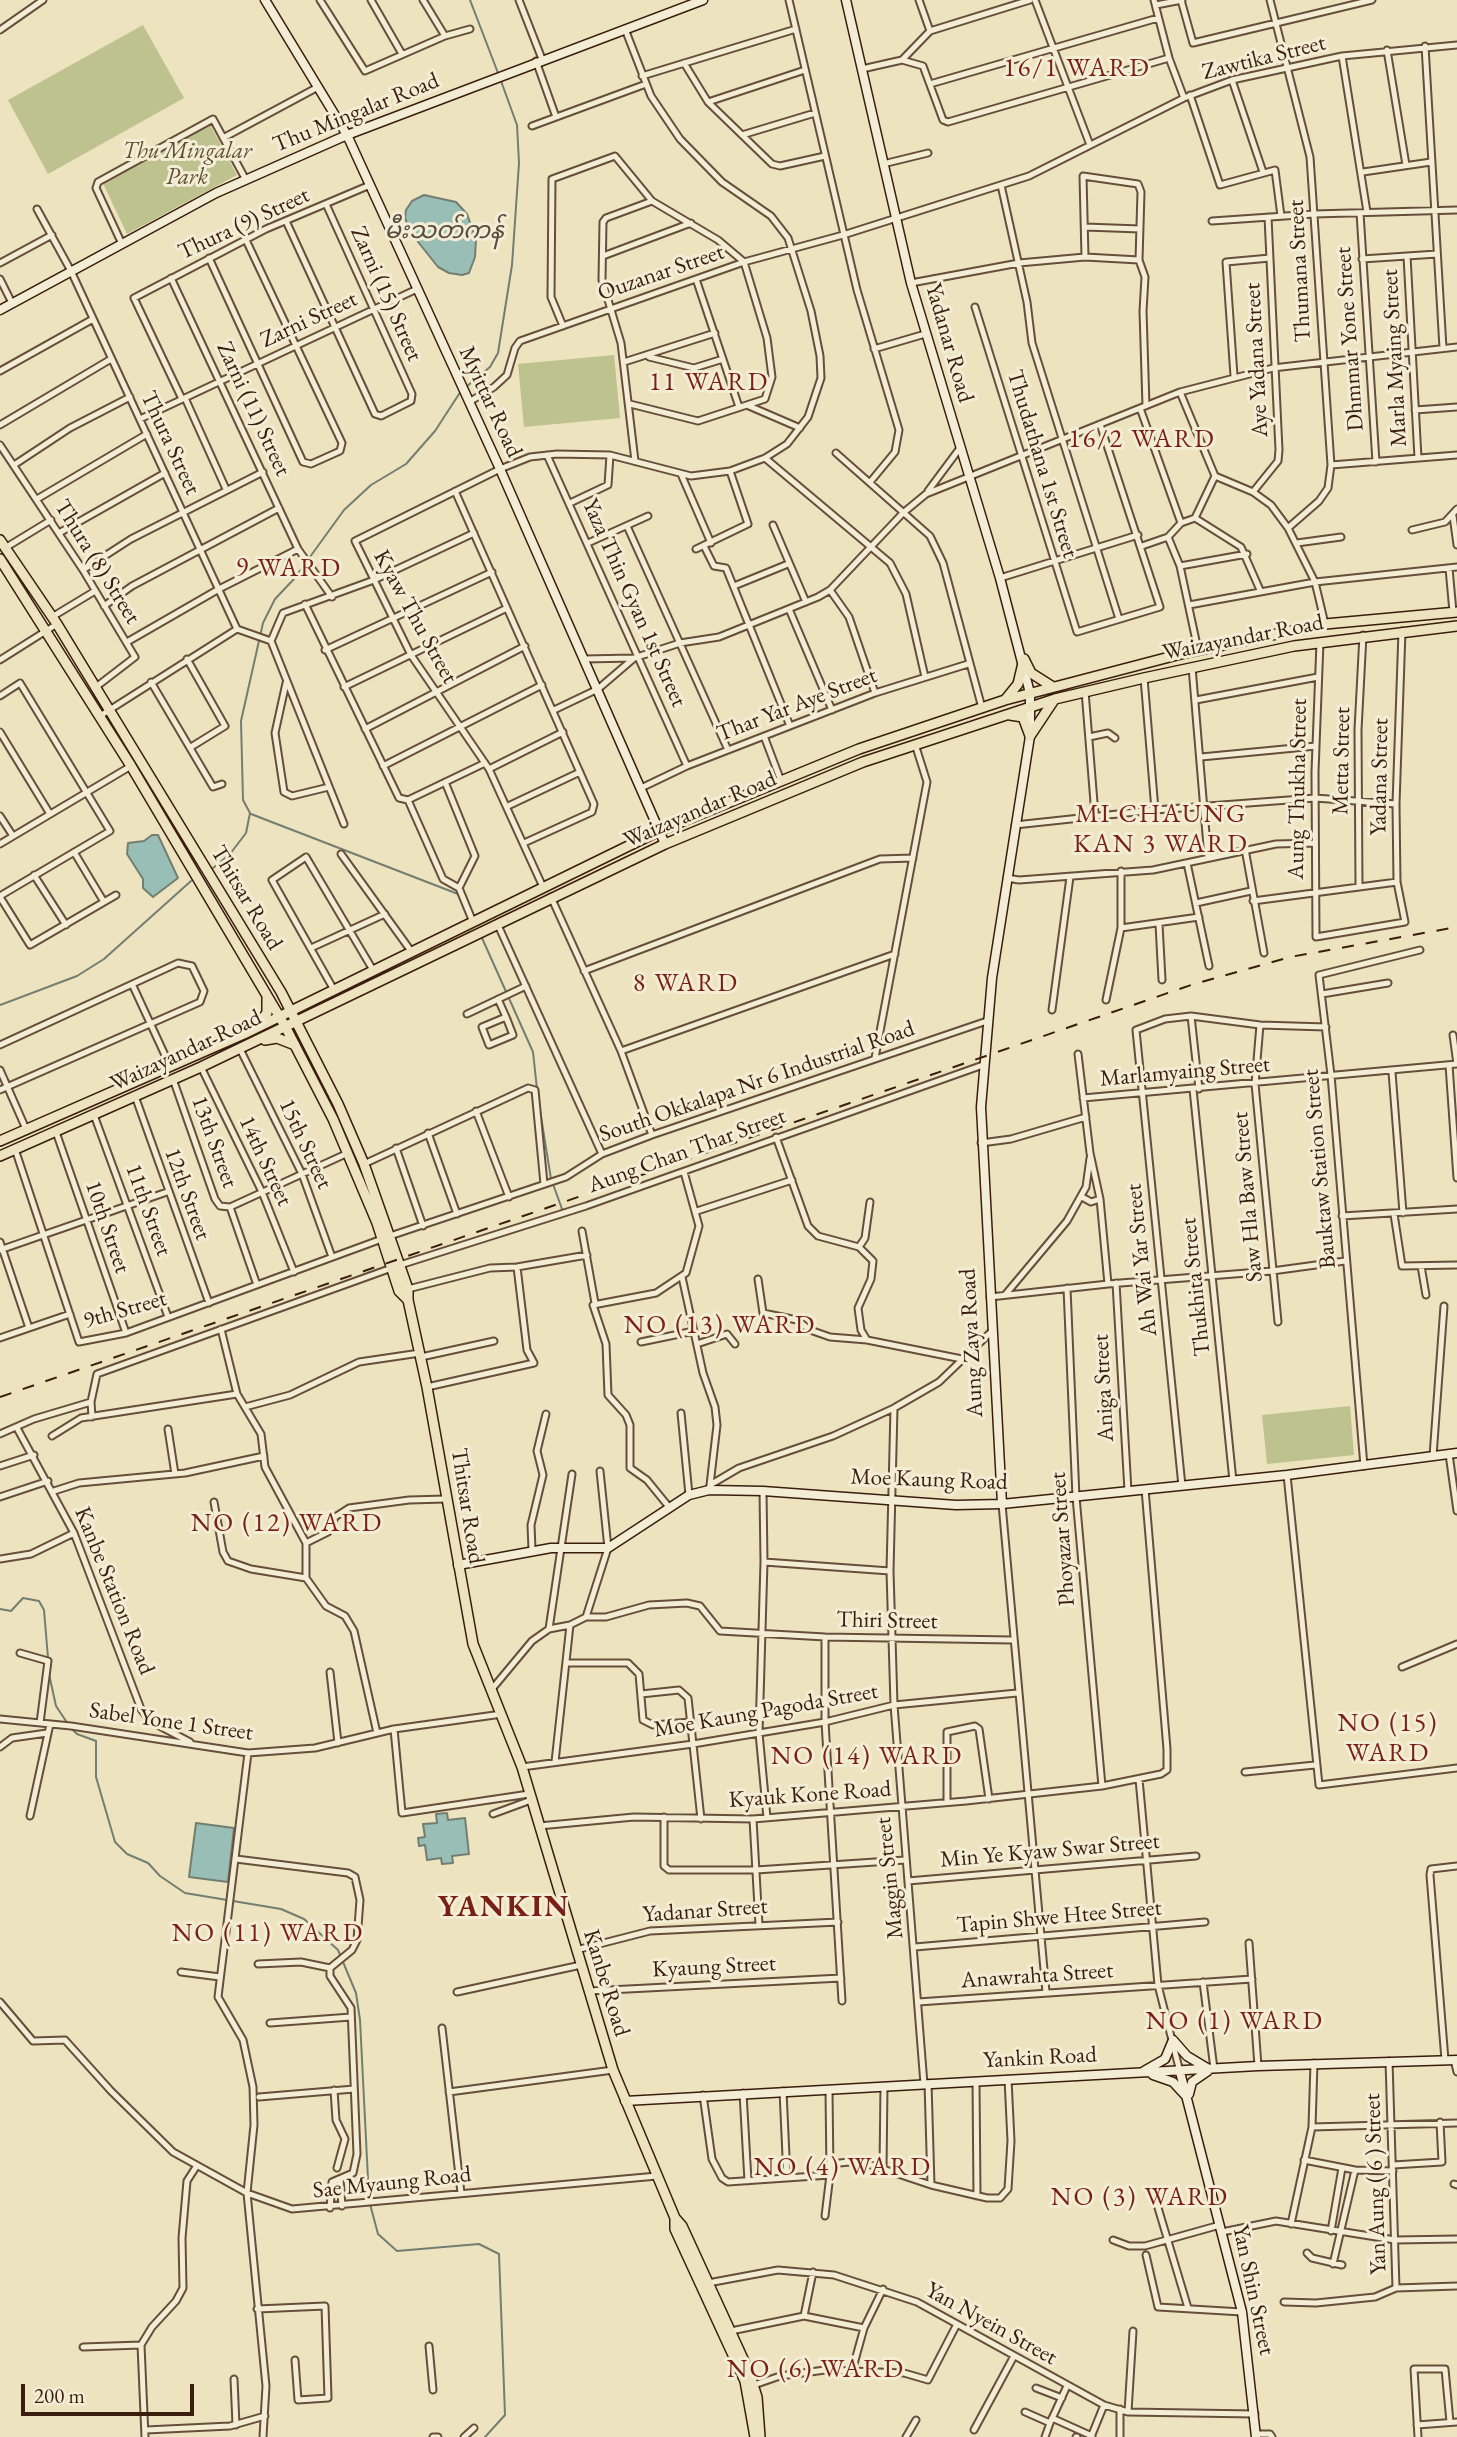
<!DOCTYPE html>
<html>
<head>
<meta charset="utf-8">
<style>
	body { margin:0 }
	#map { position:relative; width:1457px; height:2437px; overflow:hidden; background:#ede3bf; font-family:"EB Garamond",serif }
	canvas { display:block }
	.scale { position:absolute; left:21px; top:2384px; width:173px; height:32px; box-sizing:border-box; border:4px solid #3a1d0d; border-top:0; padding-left:9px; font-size:21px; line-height:24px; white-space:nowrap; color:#3a1d0d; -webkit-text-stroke:5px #f3edd5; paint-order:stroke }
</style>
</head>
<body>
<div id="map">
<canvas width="1457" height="2437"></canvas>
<div class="scale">200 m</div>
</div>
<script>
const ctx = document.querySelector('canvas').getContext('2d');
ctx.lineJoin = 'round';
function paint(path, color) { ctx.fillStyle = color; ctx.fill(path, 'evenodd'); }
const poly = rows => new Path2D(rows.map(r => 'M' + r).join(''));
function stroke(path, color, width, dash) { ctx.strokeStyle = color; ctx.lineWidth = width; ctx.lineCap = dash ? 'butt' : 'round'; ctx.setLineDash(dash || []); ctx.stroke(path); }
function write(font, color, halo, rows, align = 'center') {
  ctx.font = font + ' "EB Garamond","Noto Sans Myanmar",serif'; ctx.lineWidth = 6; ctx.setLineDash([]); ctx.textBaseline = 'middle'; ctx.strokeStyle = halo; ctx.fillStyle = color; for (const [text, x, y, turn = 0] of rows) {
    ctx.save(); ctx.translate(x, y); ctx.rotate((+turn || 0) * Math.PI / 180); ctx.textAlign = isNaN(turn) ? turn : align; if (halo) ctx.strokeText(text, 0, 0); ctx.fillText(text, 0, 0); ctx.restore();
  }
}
paint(poly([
	[143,25,184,98,48,174,8,100],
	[207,119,237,175,127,234,100,177],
	[614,355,620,418,524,427,518,364],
	[1350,1406,1354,1455,1267,1464,1262,1415]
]), '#bdc28f');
const water = poly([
	[424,195,456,202,467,214,476,239,475,257,469,273,462,275,449,273,438,267,411,233,405,218,406,210,412,201,424,195],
	[152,835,158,835,178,878,153,897,143,888,143,879,127,854,128,843,144,841,152,835],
	[447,1813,448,1820,465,1818,469,1854,452,1856,453,1863,442,1864,441,1858,427,1860,425,1845,419,1846,418,1838,425,1837,423,1824,437,1823,436,1814,447,1813],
	[196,1823,234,1828,228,1882,189,1877,196,1823]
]);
paint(water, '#99beb5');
stroke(water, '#737e72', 2);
stroke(poly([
	[470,0,498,73],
	[466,387,490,367,498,353,512,265,519,163,517,125,501,81],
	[251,814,458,894],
	[213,868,230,854,246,833,250,813,243,800,241,721,263,623,275,599,294,579,344,510,371,485,406,464,435,431,461,391],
	[482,938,533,1052,537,1089],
	[0,1005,77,976,104,959,191,881],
	[538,1098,551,1179],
	[553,1184,562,1209],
	[0,1609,11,1611,23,1598,39,1601,44,1610,48,1658],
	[49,1674,56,1706,68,1724],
	[71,1728,77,1734,96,1741,96,1777,115,1842,127,1854,148,1863,160,1876,185,1893,281,1909,304,1919,338,1950,356,1993,360,2020,369,2199],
	[370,2204,378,2234,397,2251,479,2244,499,2254,505,2415,485,2437]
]), '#737e72', 2);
const minor = poly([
	[320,0,365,71,445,36,470,29],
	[371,0,402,54],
	[423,0,445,36],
	[519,0,542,59],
	[789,0,857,290,899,430,895,452,871,481],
	[919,0,930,31],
	[1035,0,1090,145],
	[1154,0,1169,58,1184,98],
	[1181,0,1193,43,1372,0],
	[1270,0,1310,157,1331,465,1328,488,1319,501,1288,528],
	[1156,5,1182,0],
	[0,30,43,0],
	[1425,46,1443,348],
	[1387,50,1406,165],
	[1342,56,1367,212],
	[902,60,923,66,943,120,948,122,1169,58],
	[536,61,556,117],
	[684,63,708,102,772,164,780,166,825,156],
	[862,69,902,60,930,31,1030,0],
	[642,76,796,29],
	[1232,80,1263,172],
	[930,84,1158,18],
	[1190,95,1220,185,1275,170,1281,216],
	[708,102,805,70],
	[532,126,646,84],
	[742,135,815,113],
	[223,138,318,87],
	[883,164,928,153],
	[1363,172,1431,162],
	[1001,185,1027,302,1032,343,1119,619],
	[37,209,71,271,237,629,271,641,344,824],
	[1360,213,1376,462],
	[286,221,375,414,381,416,411,401,412,394,326,204],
	[1212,221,1314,214,1457,210],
	[1085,227,1140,229],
	[122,244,96,188,98,182,213,119,246,180],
	[603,256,691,223],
	[1407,256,1418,458],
	[1085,257,1083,176,1138,184,1141,192,1139,260,1145,277,1143,311,1146,406],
	[209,258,303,462,311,464,340,451,342,443,246,240],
	[1362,259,1437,254],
	[0,263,52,235],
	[171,278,298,549,332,597],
	[0,279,12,303],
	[696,279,739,407],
	[911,283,1019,263,1085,257,1139,260],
	[975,307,1077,632,1160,607,1100,424],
	[563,326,551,297,552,179,615,156,652,201,718,240,744,262,767,338,772,377,765,399,698,421,630,404],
	[874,349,925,334],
	[649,357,694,368,723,359],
	[624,362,715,333],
	[0,371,93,319],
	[1234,376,1226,262,1270,258],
	[1180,392,1215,476,1253,492,1271,505,1288,528,1315,582,1325,624],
	[185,398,226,489],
	[182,399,134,298,266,229,370,185],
	[469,402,494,387,507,375,515,348,520,341,744,262,843,235,1029,176,1184,98,1232,80,1342,56,1457,45],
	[749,406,800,428],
	[1140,408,1181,523],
	[1415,410,1457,407],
	[140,419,417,289],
	[0,425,111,359],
	[0,445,83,570,135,657,96,687],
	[836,453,930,536,943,563,982,708],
	[547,455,687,766],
	[765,458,890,563,906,594,925,677],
	[635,461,621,343,602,280,603,222,606,218,652,201],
	[14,465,70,428,130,397],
	[1331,465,1457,455],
	[681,474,711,543],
	[455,491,594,804,592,812,524,843],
	[928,491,960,448],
	[1253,492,1278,461,1279,450,1268,217],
	[37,499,147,434],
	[570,503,608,485,610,455],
	[1453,516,1457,545],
	[1195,518,1241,547,1260,590],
	[773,525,806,602],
	[627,526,728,750],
	[1412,530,1445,522,1457,509],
	[59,533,165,473],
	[1168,537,1180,566,1198,650],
	[588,543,648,516],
	[1297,543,1341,537],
	[704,546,714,566,726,568,790,726],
	[1142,546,1168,537,1181,523,1195,518,1215,476],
	[5,548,51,520],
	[696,549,748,524,730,471],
	[1180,566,1247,554],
	[1449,568,1453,612],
	[83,570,131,539,263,472],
	[1000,578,1138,535],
	[734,586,788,564],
	[830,590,849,617,875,693],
	[305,604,399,798,408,800,443,879,459,888],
	[1189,605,1315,582,1457,567],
	[104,606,132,586,279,508],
	[789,609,832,710],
	[52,617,95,591],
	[271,641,283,613,374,580,474,533],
	[127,642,219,589,298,549],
	[1320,642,1315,772,1316,937,1405,922,1397,882,1396,804,1402,631],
	[325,650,492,572],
	[187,659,225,726,191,747],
	[584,659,634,658,680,643,719,637,818,597,830,590,903,513,926,494,1180,392,1273,368,1457,347],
	[0,660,57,624],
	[1192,667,1208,858],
	[1144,678,1155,810],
	[151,682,213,787,222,784],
	[286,683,275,733,284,792,292,796,329,787],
	[344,687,507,608],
	[1085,691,1095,815],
	[0,696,20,683,110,831,0,896],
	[1196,700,1318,677],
	[554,710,598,689,633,659],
	[100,716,237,629],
	[365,729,525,646],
	[0,732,50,814],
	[764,736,781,781],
	[1089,737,1108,733,1115,738],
	[1201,757,1316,746],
	[383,766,542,685],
	[489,769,563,732],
	[445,782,475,856,459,888,473,922],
	[641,788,687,766,875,693,968,664],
	[408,800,485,763],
	[508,806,580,772],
	[0,816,13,836],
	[1015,825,1155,810,1315,798,1396,804],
	[0,844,131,766],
	[1245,849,1264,953],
	[74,852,104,902],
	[341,854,411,951],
	[1187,863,1209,966],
	[34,875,66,925],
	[1007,878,1019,880,1153,870,1276,844,1315,843],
	[543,887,489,769,411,655,355,541,500,469,530,457,557,454,610,455,691,476,730,471,765,458,787,444,808,417,821,378,820,356,811,311,788,238,771,216,722,182,680,139,651,96,625,29],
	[1359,887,1358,730,1363,635],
	[0,897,30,945,116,895],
	[551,897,621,1051,652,1135],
	[1253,901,1397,882],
	[1196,903,1251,891],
	[497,923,602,1154],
	[1159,924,1162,980],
	[1121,928,1199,917],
	[311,948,385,914],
	[584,971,880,859,913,858],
	[133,986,170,1066],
	[334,990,272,880,306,857,373,970],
	[1322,994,1388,983],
	[498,999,506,1017,513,1035,489,1045,482,1027,506,1017],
	[1106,1000,1121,928,1121,871],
	[1052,1010,1070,877],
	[467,1014,526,986],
	[1191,1016,1199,1089],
	[1260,1025,1255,1084,1278,1322],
	[1453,1035,1457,1064],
	[0,1045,178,963,192,966,204,991,200,1002,0,1090],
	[240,1049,302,1174,332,1257],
	[621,1051,895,954],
	[1078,1054,1090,1153,1100,1199,1108,1284],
	[875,1058,927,782,915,744],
	[1449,1065,1457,1178],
	[201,1067,262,1192,294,1272],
	[0,1070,26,1129],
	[1392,1072,1403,1213],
	[173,1079,215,1199,220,1206,230,1207],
	[1193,1089,1233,1481],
	[135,1096,209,1303],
	[1083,1098,1457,1064],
	[476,1111,509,1197],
	[94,1115,168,1317],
	[56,1132,126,1333],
	[428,1133,457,1214],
	[776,1137,808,1226,818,1236,859,1247,873,1261,871,1279,858,1308,861,1330,867,1340],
	[981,1143,1011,1139,1086,1117],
	[396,1148,423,1226],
	[15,1149,79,1342,126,1333,390,1236,566,1177,602,1154,652,1135,987,1021],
	[364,1164,528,1088,535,1090,544,1184],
	[1082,1197,1091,1202,1100,1199],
	[230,1207,348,1153],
	[230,1207,257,1285],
	[697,1211,792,1180],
	[1394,1214,1402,1266,1457,1265],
	[1342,1216,1457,1209],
	[582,1231,595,1303],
	[0,1242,29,1328],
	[859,1247,865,1238,870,1202],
	[0,1250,167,1192],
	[1421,1266,1426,1295],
	[682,1277,703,1373,715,1407,717,1425,710,1485],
	[758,1279,763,1313,797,1320,810,1330,830,1337,867,1340,962,1359],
	[1116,1283,1128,1491],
	[1067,1288,1076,1497,1102,1786],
	[408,1289,490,1268,517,1267,587,1255],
	[1005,1295,1067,1221,1086,1187,1090,1158],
	[990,1297,1108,1284,1272,1271,1345,1261],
	[221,1329,237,1394,261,1434,265,1467,306,1543,306,1578,326,1606,345,1616,354,1631,377,1733],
	[0,1338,70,1314],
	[641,1342,694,1331],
	[697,1344,727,1334,735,1344],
	[421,1357,494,1341],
	[427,1387,534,1363,527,1350,517,1267],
	[245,1407,290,1395,359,1362,420,1353],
	[894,1408,890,1571,894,1705,924,2084],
	[681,1413,689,1495],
	[92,1417,91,1402,97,1374,400,1265,586,1206,983,1065],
	[17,1428,74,1533,141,1709,150,1721,190,1742],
	[168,1429,175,1474],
	[0,1434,34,1419,91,1402],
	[52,1436,81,1418,237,1394],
	[1449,1454,1457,1511],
	[1433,1456,1444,1306],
	[0,1466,34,1455],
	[1364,1466,1331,1075,1319,975,1420,950],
	[1287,1475,1319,1785,1457,1768],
	[1182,1486,1136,1030,1165,1019,1191,1016,1260,1025,1326,1027],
	[709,1490,710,1485,739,1468,833,1436,894,1408,939,1382,991,1332],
	[54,1491,79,1483,185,1473,264,1456],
	[763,1491,764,1562,759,1733,767,1818],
	[0,1497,48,1481],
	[214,1502,223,1552,228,1561,251,1569,306,1578],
	[1002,1504,1046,1992],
	[669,1507,647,1480,630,1468,630,1425,626,1415,608,1395,606,1344,593,1305,656,1293,686,1273,699,1226,684,1172],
	[306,1543,328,1532,335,1517,349,1508,409,1500,446,1499],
	[532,1550,531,1525,543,1475,537,1451,546,1414],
	[0,1559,31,1554,74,1533],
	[764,1562,890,1571],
	[586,1617,606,1617,649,1605,687,1603,700,1606,720,1631,825,1637,1012,1640],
	[549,1629,572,1474],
	[825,1637,825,1722,842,2001],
	[20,1653,48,1661,40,1723],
	[566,1663,628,1663,639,1674,643,1720,653,1725,691,1722],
	[1402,1667,1457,1644],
	[330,1672,338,1743],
	[492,1689,532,1641,549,1629,570,1625,586,1617,608,1548,600,1471],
	[641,1694,679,1690,688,1698,701,1819],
	[0,1719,71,1726,248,1753,315,1748,394,1729,502,1714],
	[394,1729,402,1813,529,1794],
	[0,1747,12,1738,47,1733],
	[248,1753,218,1997,243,2040,253,2087,254,2125,247,2193,266,2386,263,2437],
	[555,1762,570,1625],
	[522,1767,693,1744,825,1722,894,1705,1017,1693],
	[1245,1772,1315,1765],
	[1139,1779,1158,1985,1180,2072],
	[947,1802,947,1732,975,1726,979,1729,989,1799],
	[493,1814,531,1800],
	[30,1816,50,1724],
	[664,1817,664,1866,669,1870,756,1870,905,1860],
	[753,1819,759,1925],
	[539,1826,634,1817,753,1819,966,1801,1102,1786,1161,1774,1167,1770,1167,1749,1145,1489],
	[236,1859,348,1873,355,1877,360,1900,357,1940,352,1950,330,1968],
	[908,1881,1196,1856],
	[1249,1943,1258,2066],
	[915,1947,1205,1922],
	[576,1950,650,1931,838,1922],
	[258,1964,301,1962,330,1968],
	[181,1972,220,1977],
	[1203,1982,1214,2069],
	[589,1991,841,1978],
	[457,1992,581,1965],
	[0,2002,33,2041,65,2040,111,2091,173,2152,247,2193,292,2209,657,2176],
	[918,2002,1252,1979],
	[270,2023,351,2017],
	[442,2028,461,2193],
	[1445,2060,1430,1875,1431,1869,1457,1866],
	[1454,2060,1457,2072],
	[1389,2061,1396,2288],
	[976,2081,977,2196],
	[928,2083,931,2185],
	[334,2090,336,2120,345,2139,337,2168],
	[783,2091,787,2178],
	[449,2092,613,2070],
	[743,2093,748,2181],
	[703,2095,712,2159,722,2178,728,2182,830,2175],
	[259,2097,354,2089],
	[1312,2127,1457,2123],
	[1304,2160,1355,2170,1393,2171],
	[830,2164,849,2162,871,2165,931,2185,987,2198,1000,2198,1008,2189,1011,2141,1008,2079],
	[1393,2165,1442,2162,1440,2122],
	[883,2169,884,2086],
	[340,2179,342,2206],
	[1454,2184,1457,2185],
	[1156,2201,1188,2308],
	[330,2208,332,2182,353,2173,357,2154,351,2008,330,1976,330,1968],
	[825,2216,830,2175,829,2090],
	[1291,2224,1312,2127,1314,2063],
	[1331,2231,1342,2168],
	[1222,2232,1276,2221,1395,2240,1457,2239],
	[1113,2240,1129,2246,1145,2246,1220,2225],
	[1307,2253,1312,2258,1342,2265],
	[1146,2255,1158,2307,1242,2312],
	[1333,2264,1355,2170],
	[708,2283,778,2270,834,2275,917,2302,1104,2405,1128,2412,1255,2414],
	[1284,2302,1316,2303,1375,2297,1396,2288,1457,2286],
	[257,2309,325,2306,328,2398,298,2400,295,2360],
	[804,2316,813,2272],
	[731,2331,804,2316,864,2328,883,2289],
	[141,2345,145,2437],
	[429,2346,433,2390],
	[83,2347,141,2345,152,2327,176,2301,183,2288,182,2238,187,2181,196,2167],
	[852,2371,864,2328],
	[234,2379,236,2425],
	[754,2385,780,2376,825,2370,904,2373,928,2380,957,2324],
	[1036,2388,1062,2398],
	[1025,2412,1050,2423,1067,2386],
	[1128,2412,1133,2331],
	[1052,2418,1092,2436],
	[1417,2425,1457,2422],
	[146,2430,230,2426,265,2416],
	[974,2430,1014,2356],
	[1256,2434,1270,2434,1272,2437],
	[433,2437,438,2437],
	[464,2437,474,2428],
	[906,2437,916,2420],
	[1045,2437,1050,2423],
	[1076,2437,1077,2437],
	[1091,2437,1104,2405],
	[1120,2437,1120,2409],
	[1418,2437,1414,2369,1445,2369,1450,2422]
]);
const secondary = poly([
	[265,0,347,135,500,469,665,844],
	[846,0,911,283,1000,578,1030,693,1030,736,992,978,981,1107,1002,1504],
	[0,310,216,193,347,135,703,0],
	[458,1565,551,1548,608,1548,689,1495,709,1490,763,1491,956,1505,1002,1504,1287,1475,1457,1453],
	[1173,2040,1187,2056,1207,2068],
	[1144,2071,1165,2059,1173,2040],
	[1180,2072,1242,2312,1256,2437],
	[1153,2075,1173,2082,1185,2095],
	[1189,2094,1192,2082,1208,2071],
	[625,2101,1258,2066,1457,2060]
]);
const primary = poly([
	[0,540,57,624,281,992,338,1104,364,1164,408,1289,408,1300,427,1387,473,1644,522,1767,613,2070,675,2218,682,2226,749,2372,757,2397,760,2437],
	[0,559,131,766,285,1026,333,1119,377,1223,399,1291,408,1300],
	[1024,659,1031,673,1053,687],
	[1005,700,1018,684,1024,659],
	[1010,715,1023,717,1030,736],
	[1030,736,1054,700],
	[257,1025,267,1013,267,998],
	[265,1040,277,1038,295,1045],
	[0,1141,244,1034,659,831,859,749,1005,700,1181,654,1325,624,1457,612],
	[0,1156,201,1067,665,844,863,762,1055,699,1144,678,1294,646,1457,626],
	[675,2218,675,2229,745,2381,755,2437]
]);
stroke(minor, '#674e3a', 9);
stroke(secondary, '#3a1d0d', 11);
stroke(primary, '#3a1d0d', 12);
stroke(minor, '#f3edd5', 5);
stroke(secondary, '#f3edd5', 8);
stroke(primary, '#ede3bf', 9);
stroke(poly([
	[0,1397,1191,985,1290,957,1457,927]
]), '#3a1d0d', 2, [12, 12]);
write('23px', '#3a1d0d', '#f3edd5', [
	["Zawtika Street",1264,58,-14],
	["Thu Mingalar Road",356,113,-22],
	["Thura (9) Street",244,224,-25],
	["Thumana Street",1300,271,-93],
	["Ouzanar Street",661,273,-19],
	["Zarni (15) Street",386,294,66],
	["Zarni Street",309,320,-25],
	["Dhmmar Yone Street",1350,339,-94],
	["Yadanar Road",949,343,74],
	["Marla Myaing Street",1395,358,-93],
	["Aye Yadana Street",1257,360,-93],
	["Myittar Road",490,402,65],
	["Zarni (11) Street",253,409,65],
	["Thura Street",170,443,65],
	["Thudathana 1st Street",1042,464,73],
	["Thura (8) Street",97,562,58],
	["Yaza Thin Gyan 1st Street",634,603,66],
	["Kyaw Thu Street",415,617,61],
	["Waizayandar Road",1243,638,-11],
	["Thar Yar Aye Street",797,705,-21],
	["Metta Street",1342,761,-89],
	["Yadana Street",1380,777,-89],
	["Aung Thukha Street",1298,789,-89],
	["Waizayandar Road",700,810,-23],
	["Thitsar Road",246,898,59],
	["Waizayandar Road",186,1051,-25],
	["Marlamyaing Street",1185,1072,-5],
	["South Okkalapa Nr 6 Industrial Road",757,1082,-19],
	["13th Street",214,1142,70],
	["15th Street",305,1144,65],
	["Aung Chan Thar Street",687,1151,-20],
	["14th Street",265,1161,65],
	["Bauktaw Station Street",1320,1169,-95],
	["12th Street",187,1194,70],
	["Saw Hla Baw Street",1248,1197,-95],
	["11th Street",148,1210,70],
	["10th Street",107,1227,71],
	["Ah Wai Yar Street",1142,1260,-96],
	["Thukhita Street",1196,1287,-96],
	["9th Street",125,1310,-16],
	["Aung Zaya Road",972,1343,-93],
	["Aniga Street",1104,1388,-93],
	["Moe Kaung Road",929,1480,2],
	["Thitsar Road",467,1506,81],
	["Phoyazar Street",1063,1539,-94],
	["Kanbe Station Road",114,1591,68],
	["Thiri Street",887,1621,1],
	["Moe Kaung Pagoda Street",766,1711,-10],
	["Sabel Yone 1 Street",171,1722,8],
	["Kyauk Kone Road",810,1795,-4],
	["Min Ye Kyaw Swar Street",1050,1851,-5],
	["Maggin Street",890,1878,-96],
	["Yadanar Street",705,1911,-4],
	["Tapin Shwe Htee Street",1059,1917,-5],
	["Kyaung Street",714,1967,-3],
	["Anawrahta Street",1037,1976,-4],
	["Kanbe Road",606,1983,73],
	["Yankin Road",1040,2058,-3],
	["Sae Myaung Road",392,2183,-6],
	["Yan Aung ( 6 ) Street",1376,2184,-92],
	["Yan Shin Street",1253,2290,78],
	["Yan Nyein Street",991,2324,29]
]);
write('italic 23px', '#614f34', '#f3edd5', [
	["Thu Mingalar",187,152],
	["Park",187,178]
]);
write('italic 24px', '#564d3f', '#f3edd5', [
	["မီးသတ်ကန်",444,231]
]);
ctx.letterSpacing = '2px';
write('26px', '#7a1f14', '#f3edd5', [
	["16/1 WARD",1077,69],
	["11 WARD",709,383],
	["16/2 WARD",1142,440],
	["9 WARD",289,569],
	["MI CHAUNG",1161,815],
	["KAN 3 WARD",1161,845],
	["8 WARD",686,984],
	["NO (13) WARD",720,1326],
	["NO (12) WARD",287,1524],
	["NO (15)",1388,1724],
	["WARD",1388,1754],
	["NO (14) WARD",867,1757],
	["NO (11) WARD",268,1934],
	["NO (1) WARD",1235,2022],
	["NO (4) WARD",843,2168],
	["NO (3) WARD",1140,2198],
	["NO (6) WARD",816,2370]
]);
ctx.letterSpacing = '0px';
ctx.letterSpacing = '2px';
write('bold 30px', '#7a1f14', '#f3edd5', [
	["YANKIN",504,1908]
]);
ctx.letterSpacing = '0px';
</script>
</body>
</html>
